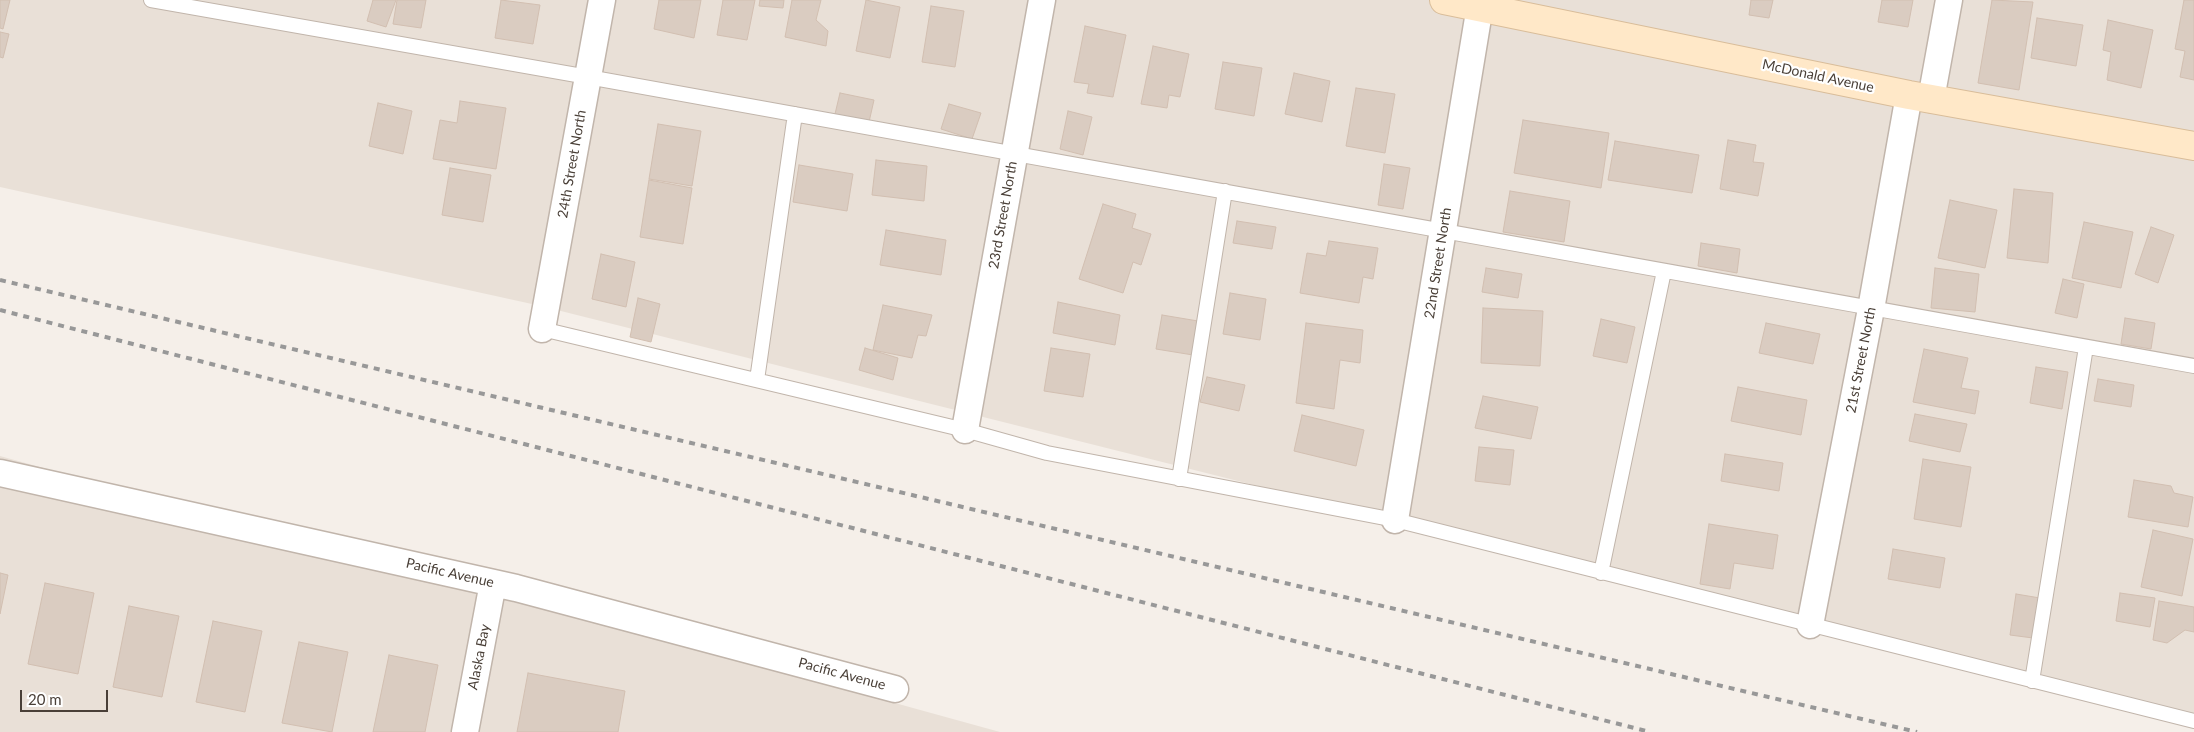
<!DOCTYPE html>
<html>
<head>
<meta charset="utf-8">
<style>
	body { margin:0 }
	#map { position:relative; width:2194px; height:732px; overflow:hidden; background:#f5efe9; font-family:Lato,sans-serif }
	canvas { display:block }
	.scale { position:absolute; left:20px; top:690px; width:88px; height:22px; box-sizing:border-box; border:2px solid #493f37; border-top:0; padding-left:6px; font-size:15px; line-height:18px; white-space:nowrap; color:#493f37; -webkit-text-stroke:4px #fff; paint-order:stroke }
</style>
</head>
<body>
<div id="map">
<canvas width="2194" height="732"></canvas>
<div class="scale">20 m</div>
</div>
<script>
const ctx = document.querySelector('canvas').getContext('2d');
ctx.lineJoin = 'round';
function paint(path, color) { ctx.fillStyle = color; ctx.fill(path, 'evenodd'); }
const poly = rows => new Path2D(rows.map(r => 'M' + r).join(''));
function stroke(path, color, width, dash) { ctx.strokeStyle = color; ctx.lineWidth = width; ctx.lineCap = dash ? 'butt' : 'round'; ctx.setLineDash(dash || []); ctx.stroke(path); }
function write(font, color, halo, rows, align = 'center') {
  ctx.font = font + ' Lato,sans-serif'; ctx.lineWidth = 4.5; ctx.setLineDash([]); ctx.textBaseline = 'middle'; ctx.strokeStyle = halo; ctx.fillStyle = color; for (const [text, x, y, turn = 0] of rows) {
    ctx.save(); ctx.translate(x, y); ctx.rotate((+turn || 0) * Math.PI / 180); ctx.textAlign = isNaN(turn) ? turn : align; if (halo) ctx.strokeText(text, 0, 0); ctx.fillText(text, 0, 0); ctx.restore();
  }
}
paint(poly([
	[0,0,2194,0,2194,721,541,306,0,187],
	[0,456,1000,732,0,732]
]), '#e9e0d7');
const building = poly([
	[0,0,10,0,3,29,0,28,0,0],
	[373,0,396,0,386,27,367,21,373,0],
	[397,0,426,0,421,28,393,24,397,0],
	[501,0,540,5,533,44,495,38,501,0],
	[659,0,701,0,694,38,654,29,659,0],
	[723,0,755,0,747,40,717,35,723,0],
	[760,0,784,0,783,8,759,6,760,0],
	[792,0,821,0,816,20,828,31,826,46,785,37,792,0],
	[866,0,900,7,890,58,856,51,866,0],
	[1751,0,1773,0,1769,18,1749,15,1751,0],
	[1882,0,1913,0,1908,27,1878,22,1882,0],
	[1992,0,2033,2,2019,90,1978,83,1992,0],
	[2184,0,2194,0,2194,80,2180,77,2185,51,2175,49,2184,0],
	[931,6,964,11,955,67,922,62,931,6],
	[2037,18,2083,25,2076,66,2031,58,2037,18],
	[2108,20,2153,30,2141,88,2107,80,2111,52,2103,50,2108,20],
	[1085,26,1126,35,1113,97,1087,93,1089,84,1074,82,1085,26],
	[0,32,9,34,3,58,0,57,0,32],
	[1153,46,1189,54,1180,97,1169,95,1167,108,1141,104,1153,46],
	[1223,62,1262,68,1254,116,1215,109,1223,62],
	[1294,73,1330,81,1322,122,1285,114,1294,73],
	[1356,88,1395,94,1385,153,1346,146,1356,88],
	[840,93,874,100,869,122,835,114,840,93],
	[460,101,506,108,496,169,433,159,440,120,457,123,460,101],
	[378,103,412,111,403,154,369,146,378,103],
	[949,104,981,113,972,139,941,129,949,104],
	[1068,111,1092,117,1083,155,1060,149,1068,111],
	[1523,120,1609,133,1601,188,1514,173,1523,120],
	[658,124,701,131,692,186,649,179,658,124],
	[1728,140,1756,145,1753,162,1764,163,1758,196,1720,189,1728,140],
	[1615,141,1699,155,1692,193,1608,180,1615,141],
	[876,160,927,166,924,201,872,195,876,160],
	[1384,164,1410,168,1403,209,1378,205,1384,164],
	[799,165,853,174,847,211,793,202,799,165],
	[450,168,491,175,483,222,442,215,450,168],
	[649,180,692,188,683,244,640,237,649,180],
	[2014,189,2053,193,2048,263,2007,258,2014,189],
	[1510,191,1570,201,1564,242,1503,232,1510,191],
	[1950,200,1997,210,1985,268,1938,258,1950,200],
	[1103,204,1136,214,1132,228,1151,234,1141,265,1133,262,1123,293,1079,279,1103,204],
	[1237,221,1276,227,1272,249,1233,243,1237,221],
	[2084,222,2133,232,2121,288,2072,278,2084,222],
	[2151,227,2174,235,2158,283,2135,274,2151,227],
	[886,230,946,240,941,275,880,265,886,230],
	[1329,241,1378,248,1373,279,1363,277,1359,303,1300,293,1307,253,1326,256,1329,241],
	[1701,243,1740,249,1737,273,1698,266,1701,243],
	[601,254,635,262,626,307,592,299,601,254],
	[1486,268,1522,274,1518,298,1482,292,1486,268],
	[1935,268,1979,274,1975,312,1931,308,1935,268],
	[2063,279,2084,284,2077,318,2055,313,2063,279],
	[1230,293,1266,299,1260,340,1223,334,1230,293],
	[638,298,660,304,651,342,630,337,638,298],
	[1058,302,1120,315,1115,345,1053,333,1058,302],
	[883,305,932,315,926,336,918,335,912,358,873,350,883,305],
	[1483,308,1543,311,1540,366,1481,363,1483,308],
	[1162,315,1198,321,1193,355,1156,349,1162,315],
	[2125,318,2155,323,2151,349,2121,344,2125,318],
	[1601,319,1635,327,1627,363,1593,356,1601,319],
	[1306,323,1363,330,1360,363,1340,360,1334,409,1296,403,1306,323],
	[1766,323,1820,334,1813,364,1759,353,1766,323],
	[865,348,898,358,893,380,859,370,865,348],
	[1051,348,1090,354,1083,397,1044,391,1051,348],
	[1924,349,1968,358,1961,388,1979,391,1975,414,1913,402,1924,349],
	[2036,367,2068,372,2062,409,2030,403,2036,367],
	[1207,377,1245,385,1239,411,1200,402,1207,377],
	[2098,379,2134,385,2131,407,2094,401,2098,379],
	[1738,387,1807,400,1801,435,1731,421,1738,387],
	[1483,396,1538,407,1531,439,1475,428,1483,396],
	[1915,414,1967,424,1960,452,1909,441,1915,414],
	[1302,415,1364,430,1356,466,1294,451,1302,415],
	[1479,447,1514,450,1510,485,1475,481,1479,447],
	[1725,454,1783,463,1779,491,1721,481,1725,454],
	[1923,459,1971,467,1961,527,1914,519,1923,459],
	[2134,480,2171,486,2174,493,2193,497,2188,527,2128,517,2134,480],
	[1709,524,1778,535,1773,569,1734,563,1730,589,1700,584,1709,524],
	[2153,530,2193,539,2182,596,2141,587,2153,530],
	[1893,549,1945,558,1940,588,1888,579,1893,549],
	[0,573,8,575,0,614,0,573],
	[45,583,94,593,78,674,28,664,45,583],
	[2120,593,2155,598,2150,627,2116,621,2120,593],
	[2016,594,2040,598,2033,638,2010,635,2016,594],
	[2159,601,2194,607,2194,632,2185,630,2167,643,2153,640,2159,601],
	[129,606,179,616,162,697,113,687,129,606],
	[213,621,262,631,245,712,196,702,213,621],
	[299,642,348,652,332,732,282,723,299,642],
	[389,655,438,665,425,732,373,732,389,655],
	[528,673,625,691,618,732,517,732,528,673]
]);
paint(building, '#daccc1');
stroke(building, '#d2bfb1', 1);
const lane = poly([
	[151,0,588,77,2194,366],
	[542,329,965,430,1047,453,1395,520,2194,721],
	[757,380,795,114],
	[1179,479,1225,191],
	[1601,573,1664,271],
	[2032,681,2086,347]
]);
const street = poly([
	[1931,99,1949,0],
	[542,329,602,0],
	[965,430,1042,0],
	[0,473,516,588,895,689],
	[1395,520,1480,6],
	[1810,625,1871,309,1909,95],
	[465,732,493,583]
]);
const secondary = poly([
	[1444,0,1909,95,2194,146]
]);
stroke(lane, '#c1b5ab', 16);
stroke(street, '#c1b5ab', 29);
stroke(secondary, '#d9bd9a', 30);
stroke(lane, '#fff', 14);
stroke(street, '#fff', 26);
stroke(secondary, '#ffe8c8', 28);
stroke(poly([
	[0,280,1917,732],
	[0,310,1650,732]
]), '#989898', 4, [6, 6]);
write('14px', '#493f37', '#fff', [
	["McDonald Avenue",1818,76,12],
	["24th Street North",572,164,-80],
	["23rd Street North",1003,215,-80],
	["22nd Street North",1438,263,-81],
	["21st Street North",1861,360,-79],
	["Pacific Avenue",450,573,13],
	["Alaska Bay",479,657,-79],
	["Pacific Avenue",842,674,15]
]);
</script>
</body>
</html>
